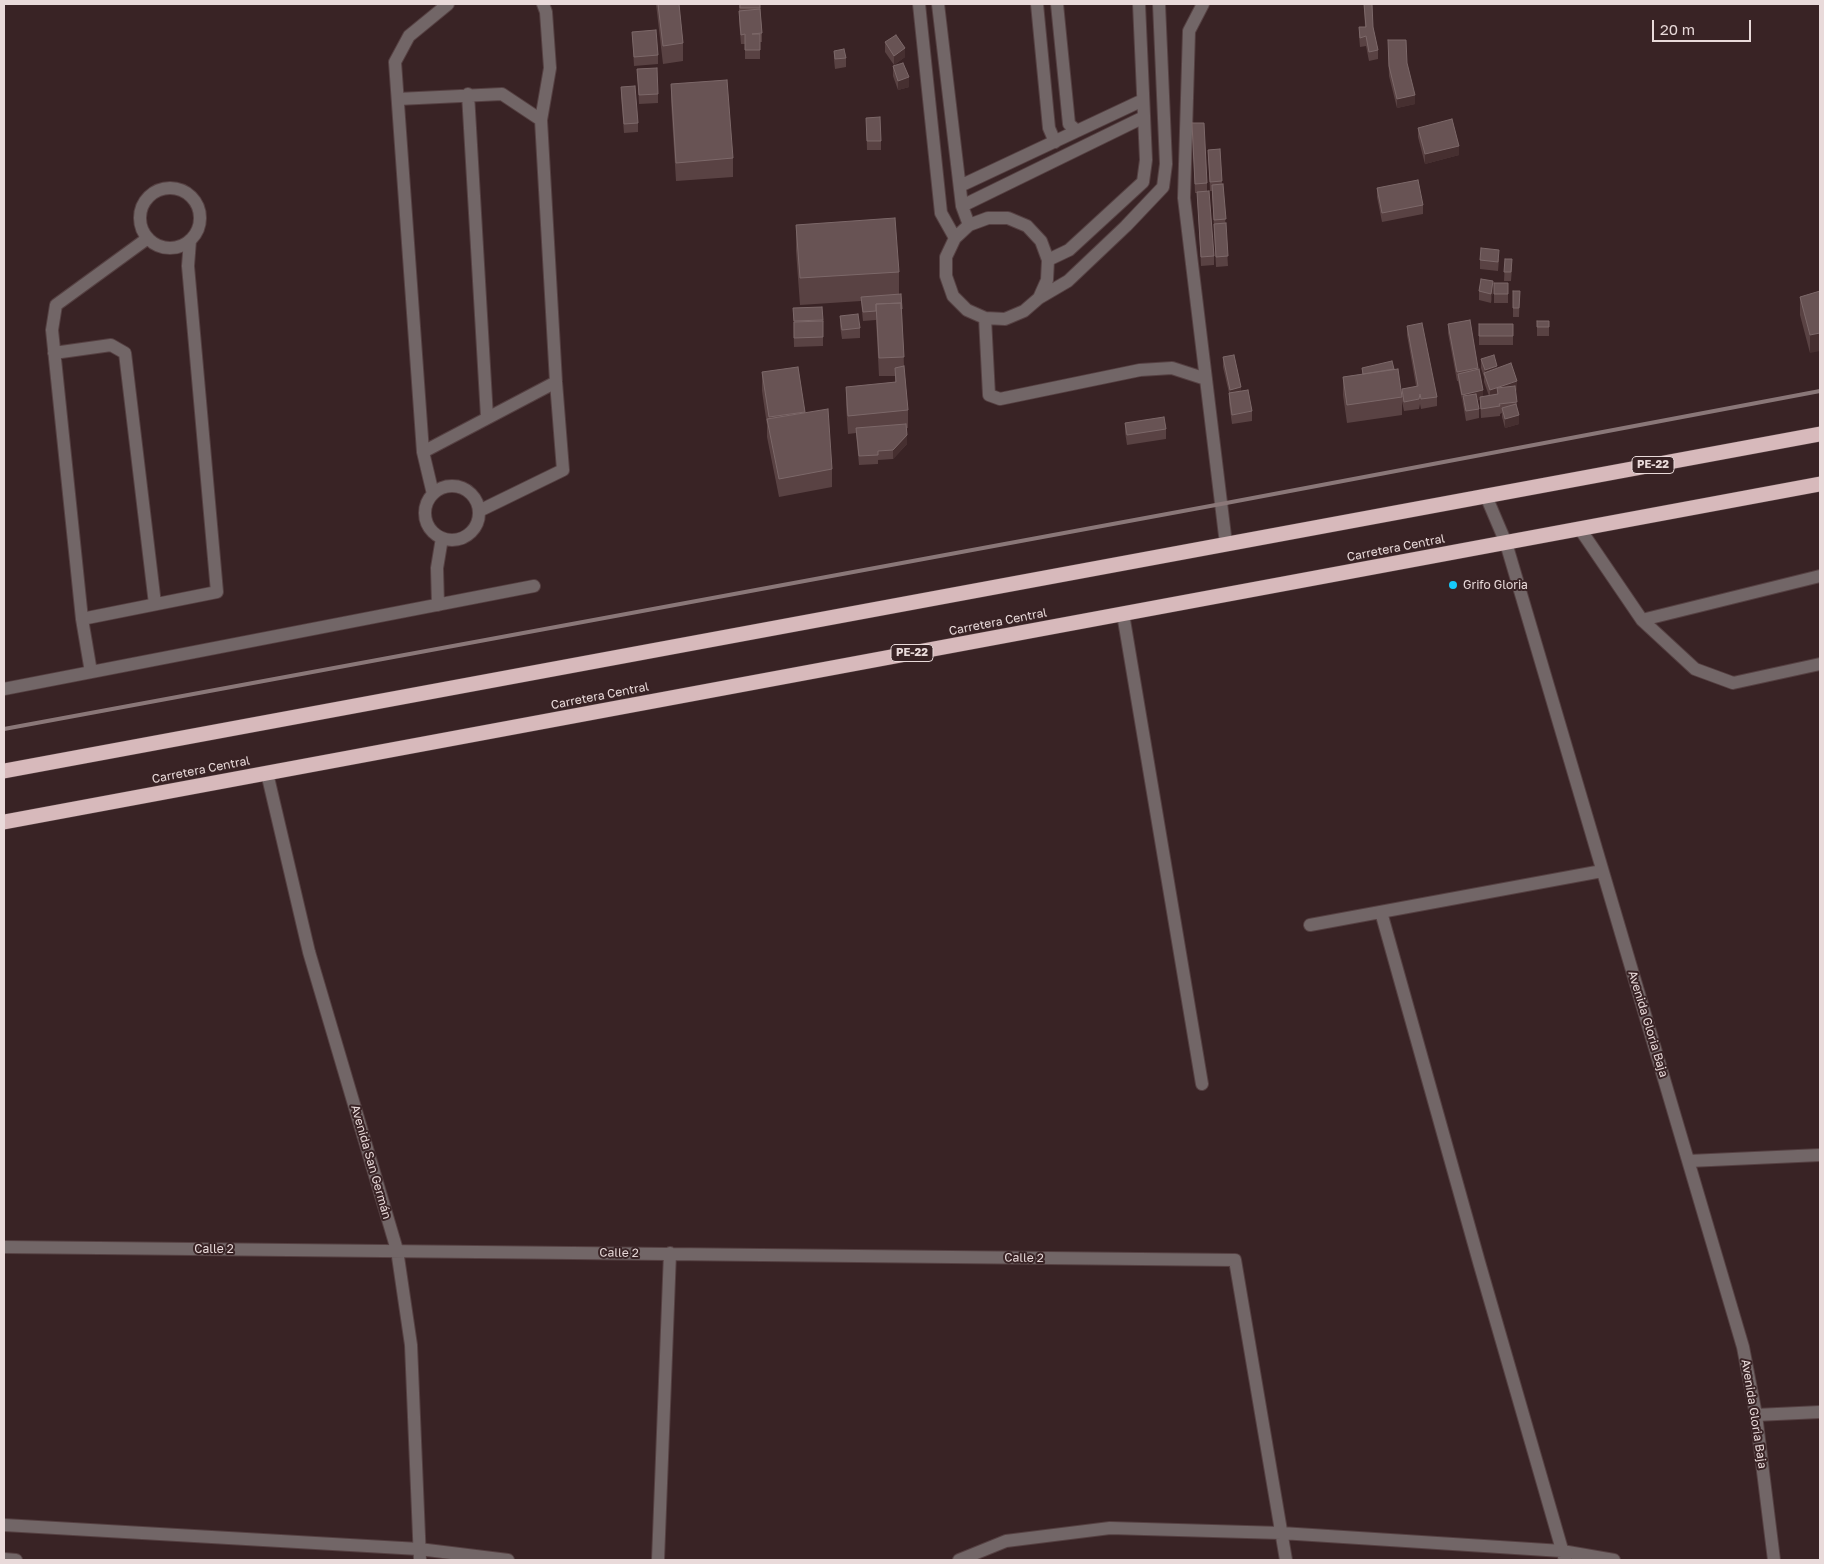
<!DOCTYPE html>
<html>
<head>
<meta charset="utf-8">
<style>
	body { margin:0 }
	#map { position:relative; width:1824px; height:1564px; overflow:hidden; background:#392325; font-family:"Golos Text",sans-serif }
	canvas { display:block }
	.frame { position:absolute; inset:0; border:5px solid #e9dada; pointer-events:none }
	.scale { position:absolute; left:1652px; top:20px; width:99px; height:22px; box-sizing:border-box; border:2px solid #e9dada; border-top:0; padding-left:6px; font-size:15px; line-height:18px; white-space:nowrap; color:#e9dada; -webkit-text-stroke:4px #392325; paint-order:stroke }
</style>
</head>
<body>
<div id="map">
<canvas width="1824" height="1564"></canvas>
<div class="frame"></div>
<div class="scale">20 m</div>
</div>
<script>
const ctx = document.querySelector('canvas').getContext('2d');
ctx.lineJoin = 'round';
const poly = rows => new Path2D(rows.map(r => 'M' + r).join(''));
function stroke(path, color, width, dash) { ctx.strokeStyle = color; ctx.lineWidth = width; ctx.lineCap = dash ? 'butt' : 'round'; ctx.setLineDash(dash || []); ctx.stroke(path); }
function paint(path, color) { ctx.fillStyle = color; ctx.fill(path, 'evenodd'); }
function write(font, color, halo, rows, align = 'center') {
  ctx.font = font + ' "Golos Text",sans-serif'; ctx.lineWidth = 4; ctx.setLineDash([]); ctx.textBaseline = 'middle'; ctx.strokeStyle = halo; ctx.fillStyle = color; for (const [text, x, y, turn = 0] of rows) {
    ctx.save(); ctx.translate(x, y); ctx.rotate((+turn || 0) * Math.PI / 180); ctx.textAlign = isNaN(turn) ? turn : align; if (halo) ctx.strokeText(text, 0, 0); ctx.fillText(text, 0, 0); ctx.restore();
  }
}
const minor = poly([
	[919,4,941,213,955,238],
	[938,4,962,206,969,225],
	[1037,4,1049,128,1055,142],
	[1057,4,1069,124,1077,131],
	[1203,4,1189,31,1184,198,1226,544],
	[468,94,487,417],
	[398,99,502,94,541,120],
	[960,186,1143,100],
	'140 218a30 30 0 1 1 60 0a30 30 0 1 1-60 0Z',
	[962,206,1144,117],
	[1048,260,1069,250,1143,182,1146,160,1139,4],
	[1039,298,1047,280,1048,260,1041,241,1027,226,1008,218,988,218,969,225,955,238,946,257,946,276,953,296,967,310,985,318,1005,319,1024,311,1039,298,1068,281,1126,226,1163,187,1166,164,1159,4],
	[985,318,989,395,1000,399,1140,370,1172,368,1206,379],
	[54,353,111,345,125,353,155,604],
	[423,452,556,382],
	'425 513a27 27 0 1 1 54 0a27 27 0 1 1-54 0Z',
	[433,494,423,452,395,62,409,36,448,4],
	[1486,496,1506,543,1743,1347,1756,1415,1774,1560],
	[479,511,563,470,556,382,541,120,550,68,546,12,543,4],
	[1580,529,1642,620,1695,669,1733,683,1820,664],
	[438,605,437,568,442,538],
	[1123,614,1202,1084],
	[82,619,217,592,188,266,190,240],
	[1642,620,1820,576],
	[91,672,82,619,52,330,56,305,148,238],
	[4,689,534,586],
	[267,773,309,952,397,1250,411,1345,420,1560],
	[1381,912,1479,1262,1565,1560],
	[1310,925,1602,871],
	[1689,1161,1820,1155],
	[4,1247,1235,1260,1286,1560],
	[1756,1415,1820,1412],
	[4,1525,419,1549,508,1560],
	[4,1559,16,1560],
	[658,1560,670,1253],
	[959,1560,1006,1541,1110,1528,1281,1533,1562,1551,1614,1560]
]);
const highway = poly([
	[4,771,1820,434],
	[4,822,1820,484]
]);
stroke(minor, '#554042', 14);
stroke(highway, '#554042', 16);
stroke(minor, '#726667', 12);
stroke(highway, '#d7b9bb', 15);
stroke(poly([
	[4,729,1221,504,1820,391]
]), '#8a7778', 4);
paint(poly([
	[656,4,679,4,683,43,683,61,663,64],
	[739,4,760,4,762,33,762,42,760,42,760,59,745,59,745,44,741,44,739,21],
	[1364,4,1373,27,1378,50,1378,59,1369,61,1366,46,1360,47,1359,36,1359,27,1365,27],
	[632,32,658,55,658,64,634,66],
	[885,42,905,57,894,65,885,52],
	[1388,49,1415,104,1397,108,1389,76],
	[834,51,846,58,846,67,835,69,834,60],
	[893,66,909,87,898,90,893,76],
	[637,69,658,94,658,103,639,104],
	[671,84,733,158,733,177,676,181,671,102],
	[621,87,638,123,638,132,624,133,621,96],
	[866,118,881,141,881,150,867,150],
	[1192,123,1207,183,1207,191,1214,256,1214,265,1201,266,1197,193,1195,193],
	[1418,128,1459,155,1425,164,1418,137],
	[1220,149,1222,184,1223,184,1228,266,1216,267,1212,191,1210,191,1208,150],
	[1377,188,1423,205,1423,214,1382,222,1377,197],
	[796,225,899,272,899,294,902,309,904,366,908,410,908,428,906,428,907,444,893,459,878,460,878,464,859,465,856,433,848,434,846,405,846,387,895,382,895,376,879,376,876,320,863,321,861,301,800,305,796,251],
	[1499,259,1498,271,1480,269,1480,260],
	[1505,259,1512,268,1511,281,1504,281],
	[1494,283,1508,283,1508,303,1494,303],
	[1493,290,1491,303,1479,300,1479,291],
	[1513,291,1520,291,1519,317,1513,317],
	[1820,291,1810,353,1800,315,1800,297],
	[822,307,823,321,823,346,794,347,793,308],
	[840,316,860,328,860,338,842,339,840,326],
	[1470,320,1478,370,1483,397,1489,396,1484,382,1484,377,1481,368,1481,359,1497,368,1517,390,1515,391,1519,424,1505,428,1502,417,1502,413,1500,414,1500,416,1481,418,1480,400,1477,400,1479,409,1479,418,1466,421,1463,404,1458,381,1457,381,1448,333,1448,324],
	[1537,321,1549,321,1549,336,1537,336],
	[1479,324,1513,324,1513,345,1479,345],
	[1407,326,1437,397,1437,406,1421,409,1420,404,1419,409,1404,411,1402,401,1402,415,1347,423,1343,395,1343,377,1362,374,1362,368,1394,369,1402,393,1416,386,1407,335],
	[1223,357,1252,411,1252,421,1232,424,1229,403,1229,393,1223,367],
	[798,367,805,413,832,469,832,487,779,497,767,437,767,425,762,391,762,372],
	[1125,423,1166,429,1166,439,1127,445,1125,432]
]), '#594243');
paint(poly([
	[905,48,905,57,894,65,894,56],
	[909,77,909,87,898,90,898,81],
	[1415,95,1415,104,1397,108,1397,99],
	[1459,146,1459,155,1425,164,1425,154],
	[1493,281,1493,290,1491,303,1491,294],
	[1820,333,1820,351,1810,353,1810,335],
	[1497,366,1497,375,1485,376,1485,370],
	[1517,381,1517,390,1498,396,1497,388,1497,397,1490,399,1490,390],
	[1241,387,1241,397,1230,399,1230,390],
	[1483,390,1483,399,1464,404,1463,396,1462,404,1462,395],
	[1519,415,1519,424,1505,428,1505,419],
	[907,435,907,444,893,459,893,450]
]), '#462f30');
const building = poly([
	[658,4,679,4,683,43,663,46,658,4],
	[740,4,760,4,760,8,740,8,740,4],
	[1364,4,1372,4,1373,27,1378,50,1369,52,1366,36,1360,38,1359,27,1366,27,1364,4],
	[760,9,762,33,752,34,760,34,760,50,745,50,745,34,741,35,739,11,760,9],
	[656,30,658,55,634,57,632,32,656,30],
	[896,35,905,48,894,56,885,42,896,35],
	[1388,40,1406,40,1407,63,1415,95,1397,99,1389,66,1388,40],
	[844,49,846,58,835,59,834,51,844,49],
	[903,63,909,77,898,81,893,66,903,63],
	[657,68,658,94,639,95,637,69,657,68],
	[727,80,733,158,676,163,671,84,727,80],
	[635,86,638,123,624,124,621,87,635,86],
	[880,117,881,141,867,141,866,118,880,117],
	[1452,119,1459,146,1425,154,1418,128,1452,119],
	[1192,123,1204,123,1207,183,1195,184,1192,123],
	[1220,149,1222,181,1210,182,1208,150,1220,149],
	[1418,180,1423,205,1382,213,1377,188,1418,180],
	[1223,184,1226,219,1214,220,1212,185,1223,184],
	[1209,191,1214,256,1201,257,1197,192,1209,191],
	[895,218,899,272,800,278,796,225,895,218],
	[1226,223,1228,256,1216,257,1214,224,1226,223],
	[1481,248,1499,250,1498,262,1480,260,1481,248],
	[1505,259,1512,259,1511,272,1504,272,1505,259],
	[1481,279,1493,281,1491,294,1479,291,1481,279],
	[1494,283,1508,283,1508,294,1494,294,1494,283],
	[1513,291,1520,291,1519,308,1513,308,1513,291],
	[1820,291,1820,333,1810,335,1800,297,1820,291],
	[901,294,902,309,901,309,901,303,876,304,876,311,863,312,861,297,901,294],
	[901,303,904,357,879,358,876,304,901,303],
	[822,307,823,320,794,321,793,308,822,307],
	[858,314,860,328,842,330,840,316,858,314],
	[1470,320,1478,368,1457,372,1448,324,1470,320],
	[823,321,823,337,794,338,794,322,823,321],
	[1537,321,1549,321,1549,327,1537,327,1537,321],
	[1422,323,1437,397,1421,399,1420,394,1419,399,1404,402,1402,389,1418,386,1407,326,1422,323],
	[1479,324,1513,324,1513,336,1479,336,1479,324],
	[1234,355,1241,387,1230,390,1223,357,1234,355],
	[1494,355,1497,366,1485,370,1481,359,1494,355],
	[1392,361,1394,369,1363,374,1362,368,1392,361],
	[1511,363,1517,381,1490,390,1484,373,1511,363],
	[904,366,908,410,848,416,846,387,896,382,895,368,904,366],
	[798,367,805,412,769,417,762,372,798,367],
	[1398,369,1402,397,1347,405,1343,377,1398,369],
	[1479,369,1483,390,1462,395,1458,374,1479,369],
	[1515,386,1517,402,1499,404,1500,406,1481,409,1480,397,1498,394,1497,388,1515,386],
	[1248,390,1252,411,1232,415,1229,393,1248,390],
	[1476,394,1479,409,1466,411,1463,396,1476,394],
	[1516,404,1519,415,1505,419,1502,408,1516,404],
	[828,409,832,469,779,479,767,419,828,409],
	[1164,417,1166,429,1127,435,1125,423,1164,417],
	[906,424,907,435,893,450,878,451,878,455,859,456,856,428,906,424]
]);
paint(building, '#685354');
stroke(building, '#7c6869', 1);
for (const [x, y, r, color] of [
	[1453,585,5,"#16cafb"]
]) { const dot = new Path2D(); dot.arc(x, y, r, 0, 2 * Math.PI); ctx.fillStyle = color; ctx.fill(dot); stroke(dot, '#392325', 2); }
for (const [x, y, w] of [
	[1653,465,42],
	[912,653,42]
]) { const box = new Path2D(); box.roundRect(x - w / 2, y - 8.5, w, 17, 4); ctx.fillStyle = '#392325'; ctx.fill(box); stroke(box, '#e9dada', 1); }
write('bold 11px', '#e9dada', null, [
	["PE-22",1653,465],
	["PE-22",912,653]
]);
write('12px', '#e9dada', '#392325', [
	["Carretera Central",1396,548,-11],
	["Carretera Central",998,622,-11],
	["Carretera Central",600,696,-11],
	["Carretera Central",201,770,-11],
	["Avenida Gloria Baja",1648,1024,73],
	["Avenida San Germán",371,1162,74],
	["Calle 2",214,1249],
	["Calle 2",619,1253,1],
	["Calle 2",1024,1258,1],
	["Avenida Gloria Baja",1754,1414,81]
]);
write('12px', '#e9dada', '#392325', [
	["Grifo Gloria",1463,585]
], 'left');
</script>
</body>
</html>
